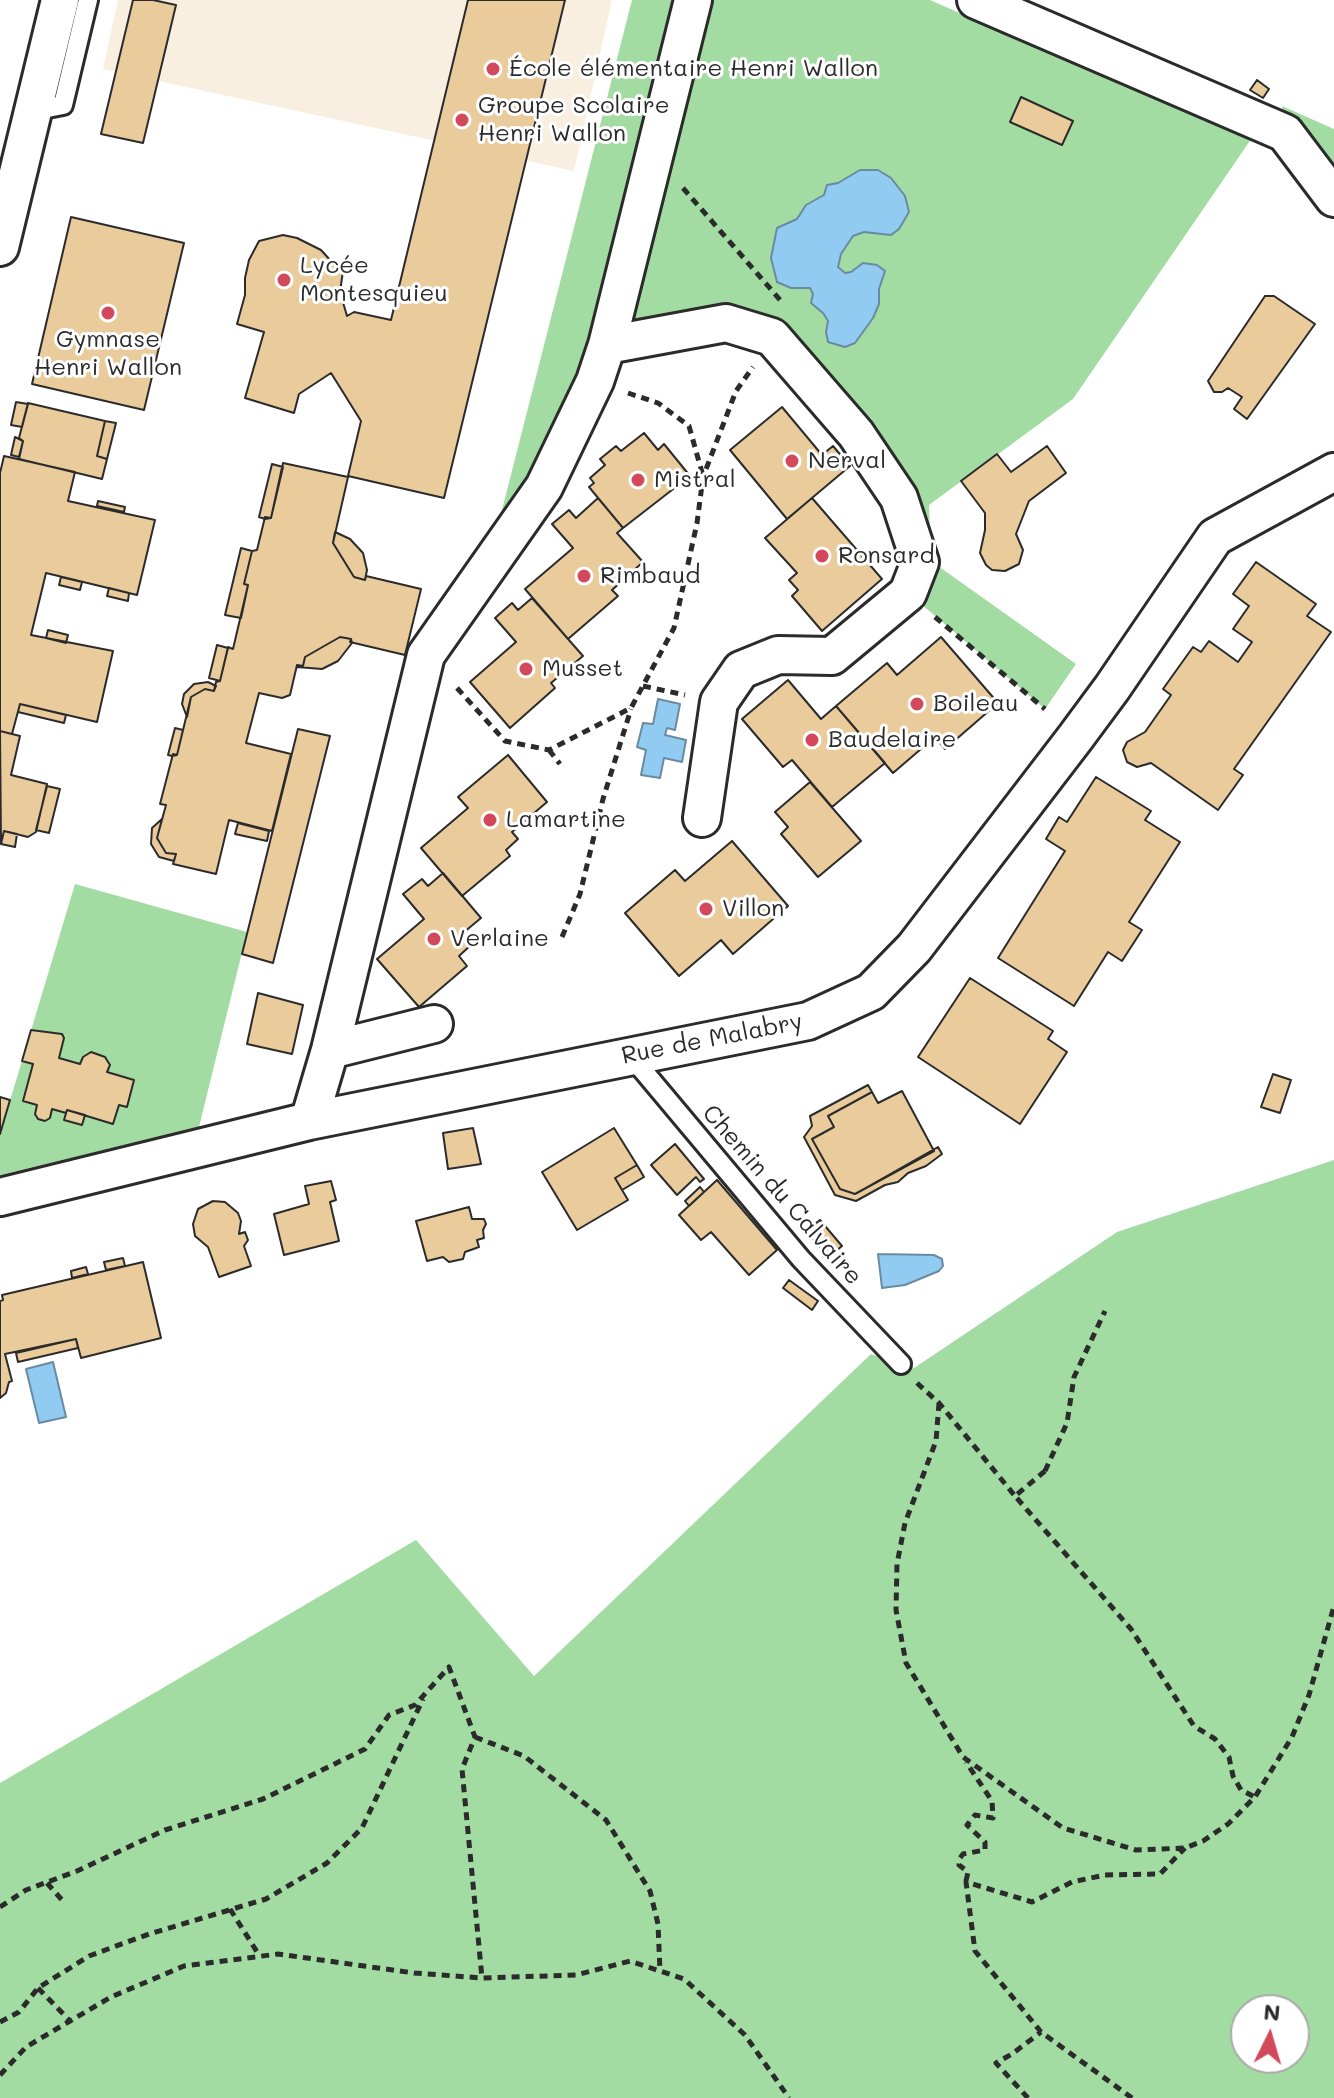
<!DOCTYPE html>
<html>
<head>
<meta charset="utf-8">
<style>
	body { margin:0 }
	#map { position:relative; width:1334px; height:2098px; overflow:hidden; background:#fff; font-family:Mali,sans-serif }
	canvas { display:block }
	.north { position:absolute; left:1230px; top:1994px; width:80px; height:80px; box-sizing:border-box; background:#fff; border:2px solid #aaa; border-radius:50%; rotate:5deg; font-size:22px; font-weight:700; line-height:32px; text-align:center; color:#2b2b2b }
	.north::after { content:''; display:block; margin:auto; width:28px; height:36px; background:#d1495b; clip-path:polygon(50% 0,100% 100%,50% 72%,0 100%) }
</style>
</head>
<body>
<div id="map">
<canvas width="1334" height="2098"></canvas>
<div class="north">N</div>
</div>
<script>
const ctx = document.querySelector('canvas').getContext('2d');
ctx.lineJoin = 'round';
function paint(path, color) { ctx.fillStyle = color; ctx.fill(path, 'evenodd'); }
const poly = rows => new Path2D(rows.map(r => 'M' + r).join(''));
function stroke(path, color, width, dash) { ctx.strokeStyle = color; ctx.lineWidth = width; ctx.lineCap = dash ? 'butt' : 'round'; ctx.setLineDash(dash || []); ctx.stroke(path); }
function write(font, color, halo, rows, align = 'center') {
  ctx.font = font + ' Mali,sans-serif'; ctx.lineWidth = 6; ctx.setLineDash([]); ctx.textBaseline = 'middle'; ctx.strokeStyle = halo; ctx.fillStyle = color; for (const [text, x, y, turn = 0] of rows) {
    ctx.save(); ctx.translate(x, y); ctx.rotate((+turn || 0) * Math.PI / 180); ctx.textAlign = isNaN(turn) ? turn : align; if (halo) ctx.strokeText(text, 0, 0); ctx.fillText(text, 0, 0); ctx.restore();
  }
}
paint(poly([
	[118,0,612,0,574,171,103,69]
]), '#f8efe1');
paint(poly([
	[632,0,930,0,1131,88,1167,92,1256,132,1073,399,929,505,931,561,1076,664,1045,709,908,593,920,562,772,337,607,345,544,487,502,510],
	[1282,106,1334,129,1334,164,1289,128,1284,121],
	[75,884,247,932,199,1127,0,1175,0,1134],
	[1334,1160,1334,2098,0,2098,0,1783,416,1540,534,1676,871,1354,914,1368,1117,1232],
	[1246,2010,1294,2010,1294,2058,1246,2058]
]), '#a3dca2');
const water = poly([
	[860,170,878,170,891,178,905,196,909,212,899,229,891,235,864,232,853,236,841,254,838,267,845,273,851,272,863,263,877,265,885,271,879,289,879,304,873,318,855,343,845,347,828,342,826,332,828,321,823,313,811,303,813,294,810,288,791,288,777,282,771,258,777,228,797,219,806,205,824,195,827,185,838,183,860,170],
	[658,699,680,704,675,730,667,728,665,735,686,740,682,762,664,758,660,778,641,775,646,750,637,747,643,723,653,724,658,699],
	[878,1254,934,1255,942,1259,943,1266,939,1271,905,1285,882,1288,878,1254],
	[53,1362,66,1417,39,1423,26,1369,53,1362]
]);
paint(water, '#92cbf1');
stroke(water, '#698ba2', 2);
const building = poly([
	[133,0,153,0,176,5,143,143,101,134,133,0],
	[468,0,565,0,444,498,348,476,361,421,331,373,299,394,294,413,245,398,264,332,237,324,245,295,245,278,249,260,259,241,283,235,297,238,321,250,341,272,343,271,340,292,347,316,354,312,391,320,468,0],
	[1257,80,1269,89,1263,98,1250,90,1257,80],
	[1021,97,1073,121,1062,145,1010,122,1021,97],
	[71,217,184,243,144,410,32,384,71,217],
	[1265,296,1274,296,1315,324,1247,419,1234,409,1242,397,1228,388,1222,392,1214,392,1208,381,1265,296],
	[16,402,28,404,22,427,11,425,16,402],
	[28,403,105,421,97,456,107,459,102,479,19,459,23,441,19,438,28,403],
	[782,407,822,455,833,446,850,466,787,519,730,450,782,407],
	[105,421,116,423,107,459,97,456,105,421],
	[644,433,658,450,664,444,690,476,623,528,589,487,594,483,590,478,605,465,600,459,616,446,621,451,644,433],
	[15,437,23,441,19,457,11,455,15,437],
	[1047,446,1066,473,1029,501,1016,534,1023,550,1019,564,1005,571,992,570,986,565,980,553,985,530,985,513,961,481,997,454,1011,472,1047,446],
	[4,456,75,472,68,501,155,520,137,595,46,573,31,635,113,651,97,722,20,704,12,734,0,731,0,473,4,456],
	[283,463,348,477,333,543,354,577,365,580,366,576,421,589,405,655,350,642,351,639,340,637,305,657,303,666,297,665,290,695,282,698,259,693,246,743,291,754,272,831,229,820,216,874,173,864,176,854,166,853,157,838,166,805,160,804,173,754,177,755,191,697,205,689,214,691,216,682,220,681,228,647,233,649,248,585,244,584,252,551,257,550,265,517,271,518,283,463],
	[272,464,283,467,271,518,265,519,259,517,272,464],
	[598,498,623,528,617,533,643,562,612,590,618,596,568,639,525,589,573,548,552,524,569,510,576,518,598,498],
	[812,498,882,579,822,631,792,596,798,590,789,580,797,573,765,538,812,498],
	[98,501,125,507,124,512,97,506,98,501],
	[335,532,350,539,363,553,367,570,365,580,354,577,333,543,335,532],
	[241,548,252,551,244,584,248,585,241,618,225,615,241,548],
	[1256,562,1316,604,1307,616,1331,632,1234,769,1243,775,1218,810,1151,763,1137,767,1127,762,1123,750,1127,742,1145,732,1171,695,1163,689,1193,647,1201,652,1209,641,1238,662,1252,642,1233,629,1249,606,1233,594,1256,562],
	[61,577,82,582,80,590,59,585,61,577],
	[109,588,129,593,128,601,107,596,109,588],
	[532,598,583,656,551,683,555,688,510,728,470,682,516,642,495,618,512,603,518,610,532,598],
	[48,630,68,635,66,643,46,638,48,630],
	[340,637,351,639,352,643,338,661,322,669,297,667,297,665,303,666,305,657,340,637],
	[941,637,998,703,945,749,935,737,893,773,836,706,887,663,897,675,941,637],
	[217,645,228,648,220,681,209,678,217,645],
	[788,680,821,719,836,706,885,763,832,807,792,760,783,767,742,719,788,680],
	[208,682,216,686,214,691,205,689,191,697,187,717,182,704,184,694,194,684,208,682],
	[20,704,66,715,64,723,18,712,20,704],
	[175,728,183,730,177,755,172,756,168,755,175,728],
	[298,729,330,736,273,963,242,954,298,729],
	[0,731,20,736,11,775,47,784,36,832,28,837,4,831,1,844,0,731],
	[508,755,547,802,512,832,518,839,506,850,510,856,462,896,421,848,468,808,458,797,508,755],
	[1096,777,1151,811,1145,820,1180,842,1129,922,1142,930,1122,961,1108,952,1074,1006,998,958,1065,851,1046,839,1059,817,1067,822,1096,777],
	[810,782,861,841,818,877,781,834,788,827,775,812,810,782],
	[47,786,60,789,49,833,36,830,47,786],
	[162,819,157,838,166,853,176,854,174,861,159,857,151,844,152,828,162,819],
	[238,823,269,831,267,841,235,834,238,823],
	[4,831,17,834,15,847,1,844,4,831],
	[732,841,788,906,733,954,721,940,679,976,625,913,675,870,685,881,732,841],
	[443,873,481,918,463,933,472,944,459,956,467,966,419,1007,377,959,424,919,403,894,422,879,428,886,443,873],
	[970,978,1053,1031,1048,1039,1067,1052,1020,1124,918,1057,970,978],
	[258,993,303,1005,292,1054,247,1044,258,993],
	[31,1030,62,1034,64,1038,59,1058,80,1064,83,1057,91,1052,105,1057,110,1065,107,1072,134,1080,127,1107,119,1105,113,1124,67,1110,66,1113,52,1109,50,1118,45,1121,38,1119,35,1114,37,1105,23,1101,33,1064,22,1061,31,1030],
	[1273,1074,1291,1080,1280,1113,1261,1107,1273,1074],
	[868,1085,872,1092,828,1116,834,1127,812,1139,840,1189,855,1194,938,1147,942,1154,926,1166,908,1173,898,1182,885,1185,856,1201,835,1195,804,1137,812,1126,810,1116,868,1085],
	[902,1091,934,1151,855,1194,840,1189,812,1139,834,1127,828,1116,872,1092,878,1103,902,1091],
	[0,1097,10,1100,0,1134,0,1097],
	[67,1110,85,1115,82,1125,64,1120,67,1110],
	[473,1128,481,1164,448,1169,443,1133,473,1128],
	[614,1128,637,1165,615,1178,628,1200,577,1230,542,1172,614,1128],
	[675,1144,704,1179,700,1182,696,1177,677,1195,651,1165,675,1144],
	[637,1165,644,1177,622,1190,615,1178,637,1165],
	[717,1180,777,1250,749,1275,711,1232,701,1240,679,1215,717,1180],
	[331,1181,336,1200,330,1202,339,1241,284,1255,274,1214,309,1204,305,1186,331,1181],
	[700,1187,704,1192,689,1206,685,1201,700,1187],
	[213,1201,225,1202,238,1213,241,1221,239,1234,245,1232,248,1240,244,1246,251,1266,219,1277,208,1247,195,1236,193,1224,198,1209,213,1201],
	[469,1207,472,1219,484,1219,486,1224,483,1230,484,1238,477,1240,479,1247,465,1252,463,1259,449,1262,443,1257,427,1261,416,1221,469,1207],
	[820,1220,842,1246,829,1257,806,1231,820,1220],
	[123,1258,125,1266,106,1270,104,1262,123,1258],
	[143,1262,161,1338,81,1358,76,1339,5,1354,12,1381,9,1382,6,1393,0,1398,0,1301,3,1300,2,1295,143,1262],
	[86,1267,88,1274,72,1278,71,1271,86,1267],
	[789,1280,818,1301,812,1310,783,1288,789,1280],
	[76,1339,78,1348,18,1362,16,1353,76,1339]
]);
paint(building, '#e9cb9c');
stroke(building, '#2b2b2b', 2);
const service = poly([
	[32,111,63,105,88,0],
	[630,1055,801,1259,901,1364]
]);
const minor = poly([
	[976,0,1285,133,1334,198],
	[0,247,60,0],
	[607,345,693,0],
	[330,1050,434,1024],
	[309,1121,330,1050,426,655,544,487,595,381,607,345,726,323,772,337,856,434,899,498,920,562,908,593,832,656,778,655,741,670,719,702,702,818],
	[0,1197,309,1121,808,1021,871,992,914,948,1075,738,1112,688,1215,537,1334,472]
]);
stroke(service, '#2b2b2b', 24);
stroke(minor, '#2b2b2b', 42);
stroke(poly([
	[683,188,781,301],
	[628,393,658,403,689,426,703,476],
	[935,617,1045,709],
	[643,686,685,695],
	[457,688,505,741,549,750,631,708,674,628,697,523,703,477,736,391,753,367],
	[549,750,560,764],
	[562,937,580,894,603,799,631,709],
	[917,1383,939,1403,1015,1496],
	[939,1403,936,1441,905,1523,897,1564,896,1610,906,1663,963,1757,1063,1828,1136,1850,1185,1848,1203,1841,1228,1824,1255,1797,1292,1737,1309,1695,1334,1606],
	[1045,1471,1015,1496,1131,1629,1194,1726,1215,1739,1229,1757,1233,1776,1241,1790,1255,1797],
	[1045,1471,1067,1423,1074,1377,1105,1311],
	[475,1737,524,1756,606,1820,650,1891,658,1924,660,1971],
	[966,1881,968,1872,959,1865,960,1858,963,1854,985,1850,985,1842,967,1825,975,1815,993,1818,992,1801,966,1762],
	[47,1883,62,1900],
	[0,1907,26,1890,77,1871,165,1830,263,1799,365,1749,389,1715,415,1705,449,1667,475,1737,462,1769,482,1978],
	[230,1909,259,1955],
	[38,1988,70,2021],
	[0,2022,19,2012,38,1988,89,1956,149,1934,266,1899,327,1863,362,1828,423,1699],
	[0,2075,26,2047,70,2021,111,1997,184,1966,278,1954,414,1973,482,1978,576,1975,630,1961,684,1979,745,2035,789,2098],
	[1028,2098,996,2063,1012,2054,1041,2032],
	[1132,2098,1041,2032,975,1951,966,1882,1032,1902,1072,1882,1105,1875,1160,1874,1185,1848]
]), '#2b2b2b', 5, [8, 6]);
stroke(service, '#fff', 18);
stroke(minor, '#fff', 36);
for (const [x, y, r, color] of [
	[493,69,8,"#d1495b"],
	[462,120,8,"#d1495b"],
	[284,280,8,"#d1495b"],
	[108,313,8,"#d1495b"],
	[792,461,8,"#d1495b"],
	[638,480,8,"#d1495b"],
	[822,556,8,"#d1495b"],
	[584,576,8,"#d1495b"],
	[526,669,8,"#d1495b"],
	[917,704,8,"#d1495b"],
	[812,740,8,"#d1495b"],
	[490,820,8,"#d1495b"],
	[706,909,8,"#d1495b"],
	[434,939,8,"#d1495b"]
]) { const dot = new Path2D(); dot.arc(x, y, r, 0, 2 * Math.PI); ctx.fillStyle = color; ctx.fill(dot); stroke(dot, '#fff', 3); }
write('24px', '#2b2b2b', '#fff', [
	["École élémentaire Henri Wallon",509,69],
	["Groupe Scolaire",478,106],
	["Henri Wallon",478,134],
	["Lycée",300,266],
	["Montesquieu",300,294],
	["Gymnase",108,340,"center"],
	["Henri Wallon",108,368,"center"],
	["Nerval",808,461],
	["Mistral",654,480],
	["Ronsard",838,556],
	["Rimbaud",600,576],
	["Musset",542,669],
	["Boileau",933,704],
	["Baudelaire",828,740],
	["Lamartine",506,820],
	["Villon",722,909],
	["Verlaine",450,939]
], 'left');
write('24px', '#2b2b2b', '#fff', [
	["Rue de Malabry",712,1039,-11],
	["Chemin du Calvaire",782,1195,49]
]);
</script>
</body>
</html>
